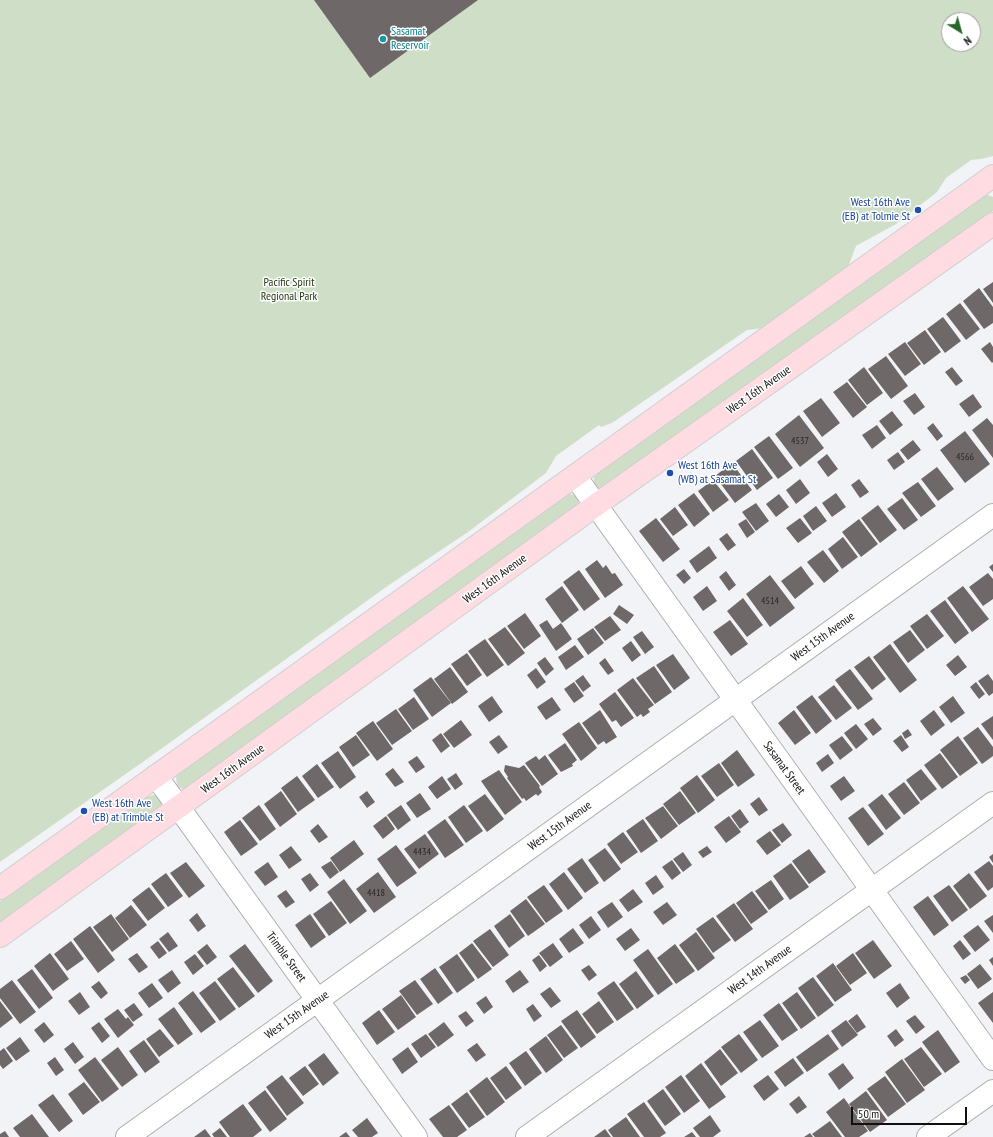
<!DOCTYPE html>
<html>
<head>
<meta charset="utf-8">
<style>
	body { margin:0 }
	#map { position:relative; width:993px; height:1137px; overflow:hidden; background:#f2f3f7; font-family:"PT Sans Narrow",sans-serif }
	canvas { display:block }
	.north { position:absolute; left:941px; top:12px; width:40px; height:40px; box-sizing:border-box; background:#fff; border:1px solid #9f9fa0; border-radius:50%; rotate:143deg; font-size:11px; font-weight:700; line-height:16px; text-align:center; color:#101011 }
	.north::after { content:''; display:block; margin:auto; width:14px; height:18px; background:#27652d; clip-path:polygon(50% 0,100% 100%,50% 72%,0 100%) }
	.scale { position:absolute; left:851px; top:1107px; width:116px; height:18px; box-sizing:border-box; border:2px solid #101011; border-top:0; padding-left:5px; font-size:12px; line-height:14px; white-space:nowrap; color:#101011; -webkit-text-stroke:3px #fff; paint-order:stroke }
</style>
</head>
<body>
<div id="map">
<canvas width="993" height="1137"></canvas>
<div class="north">N</div>
<div class="scale">50 m</div>
</div>
<script>
const ctx = document.querySelector('canvas').getContext('2d');
ctx.lineJoin = 'round';
function paint(path, color) { ctx.fillStyle = color; ctx.fill(path, 'evenodd'); }
const poly = rows => new Path2D(rows.map(r => 'M' + r).join(''));
function stroke(path, color, width, dash) { ctx.strokeStyle = color; ctx.lineWidth = width; ctx.lineCap = dash ? 'butt' : 'round'; ctx.setLineDash(dash || []); ctx.stroke(path); }
function write(font, color, halo, rows, align = 'center') {
  ctx.font = font + ' "PT Sans Narrow",sans-serif'; ctx.lineWidth = 3; ctx.setLineDash([]); ctx.textBaseline = 'middle'; ctx.strokeStyle = halo; ctx.fillStyle = color; for (const [text, x, y, turn = 0] of rows) {
    ctx.save(); ctx.translate(x, y); ctx.rotate((+turn || 0) * Math.PI / 180); ctx.textAlign = isNaN(turn) ? turn : align; if (halo) ctx.strokeText(text, 0, 0); ctx.fillText(text, 0, 0); ctx.restore();
  }
}
paint(poly([
	[0,0,993,0,993,156,981,159,971,160,946,178,937,192,896,224,856,246,847,270,771,327,747,330,612,423,601,427,599,425,556,456,546,473,468,532,389,585,147,759,0,862],
	[949,20,973,20,973,44,949,44],
	[988,195,993,197,993,211,607,488,602,490,597,489,594,485,594,477,597,474,983,196],
	[570,494,576,496,579,504,186,790,180,788,177,785,176,777,178,774,565,496],
	[153,795,157,796,160,799,161,803,161,808,0,924,0,901,144,798]
]), '#cfdec7');
paint(poly([
	[314,0,478,0,370,78],
	[993,282,993,303,983,289],
	[979,288,993,307,993,323,984,329,963,301],
	[960,303,980,329,966,340,946,314],
	[943,317,961,341,945,353,927,329],
	[925,330,941,352,924,365,907,343],
	[905,342,921,364,905,376,888,354],
	[990,342,993,347,993,362,992,363,981,349],
	[886,356,908,386,891,399,868,369],
	[864,367,883,393,867,405,848,380],
	[952,367,963,381,956,386,945,372],
	[847,382,867,407,853,418,833,392],
	[915,393,925,407,914,415,903,401],
	[973,394,982,407,969,417,959,404],
	[821,398,840,423,822,437,803,411],
	[892,411,903,425,890,435,879,421],
	[799,415,824,448,800,467,775,434],
	[987,418,993,425,993,458,972,430],
	[933,423,943,436,937,441,927,428],
	[877,425,886,438,872,449,862,435],
	[965,431,990,464,965,483,940,450],
	[769,436,793,468,778,479,754,447],
	[913,440,921,450,908,460,900,450],
	[752,449,773,478,757,490,736,461],
	[898,452,905,462,894,470,887,460],
	[827,454,838,469,828,477,817,462],
	[732,463,752,490,735,503,715,476],
	[937,467,954,489,938,501,921,479],
	[800,479,810,493,796,504,786,490],
	[859,479,869,492,860,498,851,485],
	[713,480,729,500,713,512,698,491],
	[918,482,936,506,921,517,902,493],
	[694,493,710,514,694,527,678,505],
	[836,493,846,507,832,517,822,503],
	[779,494,789,507,776,517,766,504],
	[902,498,918,520,904,530,887,509],
	[756,503,769,521,756,531,742,512],
	[878,505,897,530,880,543,861,518],
	[816,506,827,521,813,531,803,516],
	[675,507,688,525,673,536,660,519],
	[656,518,680,549,663,562,639,531],
	[800,518,812,533,798,543,786,528],
	[746,519,755,532,747,538,738,524],
	[859,519,878,544,861,557,842,532],
	[727,533,736,545,728,551,719,539],
	[843,537,858,557,842,569,828,549],
	[709,546,717,558,697,573,689,561],
	[823,550,839,571,824,583,807,562],
	[597,560,603,568,606,565,612,574,615,573,623,585,605,598,585,569],
	[993,564,993,572,989,567],
	[801,566,814,584,795,599,781,581],
	[684,569,691,578,684,584,676,575],
	[579,570,600,599,584,611,563,582],
	[726,571,736,585,729,591,719,577],
	[988,573,993,579,993,599,983,606,969,587],
	[770,575,795,608,770,627,746,594],
	[562,586,579,610,562,623,545,599],
	[707,586,717,601,703,611,693,597],
	[963,586,989,619,972,632,947,598],
	[743,598,763,625,747,637,727,611],
	[945,600,969,633,955,644,930,611],
	[619,605,634,615,627,624,613,614],
	[525,613,541,636,524,649,507,626],
	[927,614,944,636,927,649,910,626],
	[610,616,621,630,605,641,594,627],
	[547,620,553,629,561,623,572,639,556,651,539,625],
	[730,620,748,644,731,656,713,632],
	[505,627,525,653,508,666,488,639],
	[593,628,604,643,588,655,577,639],
	[910,630,925,650,908,663,893,642],
	[642,631,654,647,645,654,633,637],
	[485,639,504,665,487,677,468,651],
	[631,641,641,655,632,662,622,648],
	[890,644,917,680,900,693,873,657],
	[575,645,584,657,566,670,558,657],
	[467,653,482,675,467,686,451,664],
	[673,654,690,678,674,690,656,665],
	[958,655,967,667,955,676,946,665],
	[869,656,886,679,872,690,854,667],
	[545,657,554,669,546,676,537,663],
	[605,658,614,671,608,675,599,663],
	[654,666,672,692,655,704,636,678],
	[450,667,468,692,452,704,434,679],
	[536,668,546,682,537,689,527,675],
	[850,669,873,699,858,710,835,680],
	[988,674,993,681,993,693,989,696,978,681],
	[583,675,591,686,583,692,575,681],
	[431,677,451,703,432,717,413,690],
	[633,678,654,705,648,709,650,712,643,717,641,714,637,717,617,690],
	[574,682,584,696,574,703,564,689],
	[976,682,985,694,979,699,970,687],
	[834,685,852,708,836,720,818,697],
	[615,692,634,718,621,727,616,720,612,722,599,704],
	[812,695,832,721,816,734,796,707],
	[492,696,503,712,489,722,478,706],
	[953,696,965,713,951,723,939,707],
	[414,697,429,719,413,730,398,709],
	[552,697,561,710,546,720,537,707],
	[396,709,412,731,392,745,376,723],
	[600,710,617,737,606,744,604,741,598,745,582,723],
	[794,710,811,733,795,745,778,723],
	[934,710,945,725,931,736,920,721],
	[993,716,993,740,981,724],
	[873,718,882,729,873,736,864,724],
	[461,720,472,735,454,748,443,734],
	[373,721,393,749,377,761,356,733],
	[579,722,597,748,581,761,562,734],
	[856,724,868,739,856,749,844,733],
	[978,727,993,747,993,756,982,764,963,738],
	[908,729,912,735,905,739,902,733],
	[441,733,450,746,441,753,432,740],
	[356,735,370,755,353,767,339,747],
	[499,735,508,747,498,754,489,742],
	[901,735,909,747,902,752,893,741],
	[842,736,853,750,840,760,829,745],
	[958,736,978,763,960,776,940,750],
	[565,743,577,760,572,764,573,766,561,772,548,755],
	[737,750,755,775,738,787,721,763],
	[338,751,356,777,340,789,321,763],
	[940,753,958,777,942,789,924,765],
	[828,754,834,763,822,772,816,763],
	[545,755,558,774,542,786,525,763,536,756,539,760],
	[417,756,425,767,416,773,408,762],
	[719,763,734,785,717,797,701,776],
	[317,764,334,787,318,798,302,776],
	[505,765,519,768,524,765,540,786,539,787,542,792,538,796,536,794,526,801,524,798,522,799,507,778,508,777,504,771],
	[393,768,404,782,395,787,385,774],
	[921,769,937,789,921,801,906,780],
	[499,770,522,802,505,815,481,781],
	[456,773,463,784,455,790,447,779],
	[697,775,715,800,698,813,680,788],
	[297,776,315,800,298,812,281,788],
	[442,776,451,789,437,799,428,787],
	[844,776,855,791,841,801,830,786],
	[904,782,920,803,904,815,888,794],
	[281,791,297,814,280,827,264,804],
	[367,791,375,802,367,808,359,797],
	[680,791,696,813,679,825,663,804],
	[420,793,431,809,417,818,406,803],
	[485,794,504,819,487,832,468,806],
	[882,794,901,818,886,830,868,805],
	[759,797,768,810,759,816,750,804],
	[259,805,276,829,260,841,242,818],
	[401,805,411,820,398,830,387,815],
	[464,805,483,831,466,843,448,817],
	[663,806,678,826,661,839,645,818],
	[863,807,884,834,868,846,848,818],
	[740,809,749,822,740,829,731,816],
	[386,816,395,829,383,839,373,826],
	[729,816,741,832,726,843,714,827],
	[445,819,464,845,445,858,427,832],
	[643,819,658,841,641,853,626,831],
	[240,820,258,844,241,856,224,832],
	[783,823,792,835,782,843,772,830],
	[318,824,328,837,319,843,310,831],
	[770,831,781,845,767,855,756,841],
	[623,832,638,852,621,864,607,844],
	[425,834,439,854,419,869,404,849],
	[354,840,364,854,340,872,330,858],
	[396,845,417,873,397,887,377,859],
	[291,846,302,860,289,869,279,855],
	[707,846,712,852,703,858,698,852],
	[605,848,621,869,604,882,588,860],
	[809,849,826,872,809,884,792,861],
	[683,852,692,865,683,872,673,859],
	[993,854,993,863,989,857],
	[582,858,599,883,585,893,567,869],
	[672,860,681,873,672,880,662,867],
	[331,861,339,872,330,879,321,867],
	[989,861,993,866,993,887,988,891,974,872],
	[186,862,205,886,189,898,170,873],
	[268,862,278,877,265,886,254,872],
	[791,863,809,887,790,900,773,876],
	[378,872,396,897,374,913,356,889],
	[564,872,583,898,568,910,549,884],
	[166,873,183,896,168,907,151,884],
	[310,873,319,885,310,892,301,879],
	[969,873,987,896,970,909,953,886],
	[656,875,664,887,653,895,645,883],
	[344,879,367,911,350,924,327,892],
	[771,880,784,899,769,910,755,891],
	[544,885,563,911,546,923,527,897],
	[949,885,968,910,952,922,933,896],
	[149,887,165,908,148,921,132,900],
	[633,889,643,902,628,912,619,900],
	[286,890,295,902,286,908,277,896],
	[752,891,768,912,751,924,736,903],
	[928,896,949,925,934,936,913,907],
	[526,899,545,924,528,936,510,911],
	[331,901,347,923,329,936,313,914],
	[612,902,623,917,608,928,597,912],
	[667,902,677,915,663,925,653,912],
	[734,903,753,929,735,942,716,916],
	[131,905,147,925,130,938,115,918],
	[197,913,206,926,198,932,189,920],
	[111,914,129,939,112,952,93,927],
	[310,914,326,937,311,948,295,925],
	[510,914,525,936,509,948,494,926],
	[993,915,993,933,984,921],
	[591,916,601,930,589,939,579,925],
	[713,917,731,940,713,953,696,929],
	[978,925,990,940,975,952,963,936],
	[90,926,115,960,98,973,73,939],
	[573,928,584,943,569,953,559,939],
	[631,928,640,940,625,951,616,939],
	[490,929,509,955,493,967,473,941],
	[168,932,178,946,169,952,159,939],
	[696,932,715,958,698,971,679,945],
	[873,940,892,966,874,979,855,953],
	[960,940,971,954,963,960,953,946],
	[71,941,84,959,67,971,54,954],
	[158,941,167,953,159,959,150,947],
	[472,943,492,969,478,979,459,953],
	[553,943,563,957,550,967,539,953],
	[207,944,217,957,207,965,197,952],
	[245,944,273,981,258,993,229,956],
	[675,944,695,971,676,984,657,958],
	[648,949,673,984,658,995,633,960],
	[50,953,69,979,53,991,34,966],
	[137,953,148,967,139,973,128,959],
	[853,953,867,973,850,985,836,966],
	[195,954,204,966,193,975,184,962],
	[457,954,475,980,457,993,439,967],
	[539,955,547,966,540,972,532,960],
	[993,957,993,966,989,960],
	[833,963,852,990,835,1002,816,976],
	[980,964,992,979,978,989,967,974],
	[589,965,597,975,589,981,581,970],
	[233,967,255,996,239,1008,217,979],
	[435,968,453,993,438,1004,420,979],
	[32,969,53,998,39,1009,17,980],
	[172,970,181,983,168,993,158,980],
	[520,970,529,982,513,993,505,981],
	[636,971,654,996,637,1009,619,984],
	[966,975,970,980,965,984,960,978],
	[813,977,834,1005,818,1017,798,988],
	[12,980,36,1012,20,1024,0,998,0,989],
	[415,980,433,1004,417,1015,399,991],
	[99,981,108,993,101,999,91,987],
	[215,981,236,1009,220,1021,199,993],
	[614,981,634,1009,617,1021,597,993],
	[152,983,163,998,149,1008,138,993],
	[900,983,910,998,897,1008,886,993],
	[550,987,561,1001,551,1008,540,994],
	[193,991,216,1022,201,1033,178,1003],
	[80,992,90,1007,79,1015,68,1001],
	[797,992,816,1018,801,1029,782,1003],
	[993,992,993,1023,978,1003],
	[401,995,416,1017,398,1030,382,1009],
	[486,996,493,1007,484,1014,476,1003],
	[0,1001,13,1018,0,1028],
	[599,1001,614,1022,597,1034,582,1014],
	[134,1003,143,1015,133,1022,124,1010],
	[779,1003,798,1030,782,1041,763,1015],
	[533,1004,542,1016,534,1022,526,1009],
	[174,1007,193,1034,178,1045,158,1019],
	[118,1009,126,1019,128,1017,134,1025,118,1038,104,1019],
	[379,1010,395,1032,377,1045,362,1023],
	[577,1010,596,1037,581,1048,561,1021],
	[466,1011,474,1021,466,1027,458,1016],
	[857,1014,866,1027,857,1033,848,1021],
	[915,1015,925,1027,916,1034,906,1021],
	[760,1020,779,1046,762,1058,743,1032],
	[846,1020,858,1035,842,1047,831,1031],
	[44,1022,54,1035,44,1043,34,1030],
	[99,1022,110,1036,102,1043,91,1028],
	[444,1022,454,1035,438,1047,428,1034],
	[561,1025,578,1048,564,1058,547,1035],
	[160,1029,174,1046,159,1057,146,1039],
	[896,1029,904,1040,895,1047,887,1036],
	[938,1030,960,1062,945,1073,922,1042],
	[426,1034,436,1047,421,1058,411,1044],
	[739,1034,758,1060,741,1073,721,1047],
	[828,1034,839,1049,807,1072,796,1057],
	[546,1036,563,1060,546,1073,529,1049],
	[20,1037,30,1051,16,1061,6,1048],
	[144,1040,160,1062,145,1073,129,1051],
	[73,1042,84,1057,75,1064,64,1049],
	[477,1043,486,1055,476,1062,467,1050],
	[118,1047,138,1075,122,1087,101,1060],
	[408,1047,418,1062,402,1074,392,1059],
	[921,1047,942,1074,924,1087,904,1059],
	[4,1048,13,1061,3,1069,0,1065,0,1051],
	[720,1049,738,1073,721,1086,704,1062],
	[526,1051,542,1073,525,1086,509,1063],
	[324,1053,339,1073,323,1086,308,1065],
	[55,1057,64,1070,56,1076,47,1063],
	[95,1057,119,1089,102,1102,78,1070],
	[793,1058,804,1073,785,1087,774,1072],
	[902,1059,925,1090,907,1103,885,1072],
	[701,1063,726,1097,709,1109,685,1076],
	[843,1063,854,1078,839,1090,828,1074],
	[305,1066,319,1084,303,1096,289,1078],
	[506,1066,522,1088,506,1100,490,1078],
	[282,1075,304,1103,287,1116,266,1087],
	[681,1075,700,1101,684,1113,665,1087],
	[768,1075,779,1089,764,1101,753,1086],
	[885,1076,906,1104,888,1117,867,1089],
	[487,1077,505,1102,487,1116,469,1091],
	[84,1082,100,1102,83,1115,68,1094],
	[663,1089,681,1114,665,1126,647,1101],
	[265,1090,287,1119,270,1132,248,1103],
	[866,1091,887,1120,870,1132,849,1104],
	[467,1092,485,1117,469,1128,451,1104],
	[53,1094,73,1121,59,1132,38,1105],
	[799,1096,807,1107,797,1114,789,1104],
	[844,1098,868,1131,859,1137,845,1137,826,1112],
	[644,1102,666,1133,660,1137,644,1137,627,1114],
	[243,1104,262,1130,253,1137,230,1137,219,1122],
	[449,1105,467,1130,457,1137,443,1137,429,1119],
	[32,1114,49,1137,20,1137,13,1128],
	[710,1115,721,1131,713,1137,700,1137,693,1128],
	[626,1117,640,1137,613,1137,608,1130],
	[367,1118,378,1133,372,1137,358,1137,352,1130],
	[830,1121,842,1137,815,1137,812,1134],
	[220,1128,227,1137,214,1137,212,1134],
	[205,1129,211,1137,194,1137],
	[605,1129,611,1137,594,1137],
	[5,1131,9,1137,0,1137,0,1134],
	[346,1132,350,1137,339,1137],
	[692,1132,696,1137,684,1137],
	[810,1133,813,1137,804,1137]
]), '#6e6968');
const minor = poly([
	[575,476,993,1059],
	[156,776,416,1137],
	[127,1137,993,515],
	[527,1137,993,803],
	[928,1137,993,1091]
]);
const major = poly([
	[0,888,993,176],
	[0,936,596,505,993,224]
]);
stroke(minor, '#adadb2', 24);
stroke(major, '#cfcfcf', 24);
stroke(minor, '#fff', 22);
stroke(major, '#fedce1', 22);
for (const [x, y, r, color] of [
	[383,39,4,"#0f9aa8"],
	[918,210,4,"#1a4fb4"],
	[670,473,4,"#1a4fb4"],
	[84,811,4,"#1a4fb4"]
]) { const dot = new Path2D(); dot.arc(x, y, r, 0, 2 * Math.PI); ctx.fillStyle = color; ctx.fill(dot); stroke(dot, '#fff', 1.5); }
write('10px', '#282627', null, [
	["4537",800,441],
	["4566",965,457],
	["4514",770,601],
	["4434",422,852],
	["4418",376,893]
]);
write('12px', '#0d838f', '#fff', [
	["Sasamat",391,32],
	["Reservoir",391,46]
], 'left');
write('12px', '#164399', '#fff', [
	["West 16th Ave",910,203,"right"],
	["(EB) at Tolmie St",910,217,"right"],
	["West 16th Ave",678,466],
	["(WB) at Sasamat St",678,480],
	["West 16th Ave",92,804],
	["(EB) at Trimble St",92,818]
], 'left');
write('12px', '#1d350a', '#fff', [
	["Pacific Spirit",289,283],
	["Regional Park",289,297]
]);
write('12px', '#101011', '#fff', [
	["West 16th Avenue",759,390,-35],
	["West 16th Avenue",495,579,-36],
	["West 15th Avenue",823,637,-36],
	["Sasamat Street",784,768,54],
	["West 16th Avenue",233,769,-36],
	["West 15th Avenue",560,826,-36],
	["Trimble Street",286,957,54],
	["West 14th Avenue",760,970,-36],
	["West 15th Avenue",297,1015,-35]
]);
</script>
</body>
</html>
